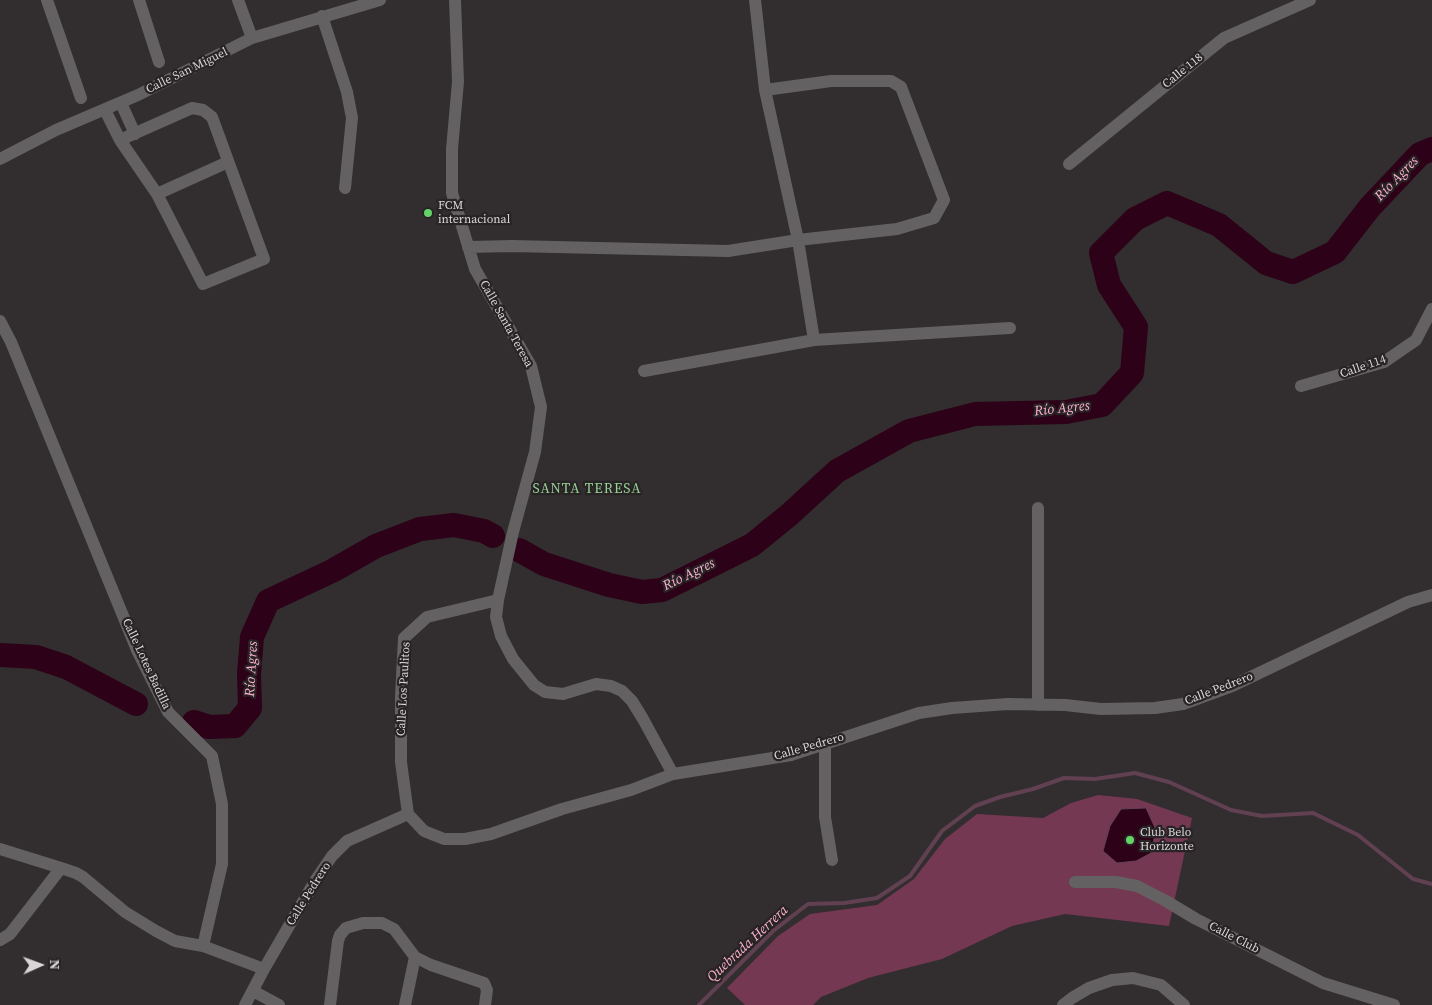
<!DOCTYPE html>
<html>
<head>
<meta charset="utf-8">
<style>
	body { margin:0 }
	#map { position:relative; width:1432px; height:1005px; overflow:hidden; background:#322d2e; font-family:"Source Serif 4",serif }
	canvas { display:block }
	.north { position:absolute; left:15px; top:940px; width:50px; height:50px; -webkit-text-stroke:4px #282325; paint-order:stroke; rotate:88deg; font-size:14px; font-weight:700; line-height:20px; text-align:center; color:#dad6d7 }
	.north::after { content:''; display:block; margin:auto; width:18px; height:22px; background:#dad6d7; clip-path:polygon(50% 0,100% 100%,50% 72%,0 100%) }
</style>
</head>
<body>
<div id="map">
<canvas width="1432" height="1005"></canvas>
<div class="north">N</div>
</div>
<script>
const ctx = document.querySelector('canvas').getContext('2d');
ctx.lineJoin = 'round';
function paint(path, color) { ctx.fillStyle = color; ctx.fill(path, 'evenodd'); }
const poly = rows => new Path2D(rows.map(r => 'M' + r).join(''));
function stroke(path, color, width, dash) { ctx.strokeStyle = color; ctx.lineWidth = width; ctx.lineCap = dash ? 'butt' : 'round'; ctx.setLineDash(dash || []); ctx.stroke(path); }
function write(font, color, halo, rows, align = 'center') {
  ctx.font = font + ' "Source Serif 4",serif'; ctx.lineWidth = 4.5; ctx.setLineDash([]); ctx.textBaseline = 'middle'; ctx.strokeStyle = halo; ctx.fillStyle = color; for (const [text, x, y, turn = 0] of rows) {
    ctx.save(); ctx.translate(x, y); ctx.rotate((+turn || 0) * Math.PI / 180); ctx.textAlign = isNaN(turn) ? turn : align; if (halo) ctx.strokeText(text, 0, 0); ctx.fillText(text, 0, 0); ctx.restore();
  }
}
paint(poly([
	[1098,795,1137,799,1192,818,1169,926,1065,914,1012,926,942,959,868,978,821,997,813,1005,745,1005,727,988,778,936,810,914,877,905,914,879,945,839,977,814,1043,818,1071,803]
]), '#753853');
const water = poly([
	[1146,808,1156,830,1151,853,1136,861,1117,863,1103,851,1110,826,1121,809,1146,808]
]);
paint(water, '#2d0117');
stroke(water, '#614151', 1);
stroke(poly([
	[699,1005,773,931,808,904,844,903,877,898,910,876,942,831,975,806,1000,797,1033,789,1064,778,1095,779,1135,773,1169,782,1231,810,1262,816,1313,813,1358,835,1413,879,1432,884]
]), '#614151', 4);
stroke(poly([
	[519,550,544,564,609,585,642,592,662,590,752,545,789,515,837,471,909,431,975,414,1066,412,1102,405,1132,373,1136,327,1109,285,1101,253,1135,219,1167,203,1219,225,1266,263,1293,272,1335,252,1370,207,1420,154,1432,149],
	[0,655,36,657,66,667,136,704],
	[194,722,209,727,235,726,250,708,249,674,252,637,268,601,332,571,376,546,420,529,454,525,484,531,493,536]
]), '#2d0117', 24);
stroke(poly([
	[47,0,81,98],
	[139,0,159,62],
	[238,0,252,38],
	[455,0,458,82,452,149,452,193,475,269,531,366,541,407,535,452,513,532,498,600,496,617,501,636,513,659,534,685,545,692,563,694,596,684,611,686,622,691,632,701,643,719,673,774],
	[755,0,765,90,798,240,814,340],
	[322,16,347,92,352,118,345,188],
	[121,103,135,134],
	[105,110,120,140,157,194,203,284,264,259,212,117,203,110,192,108,120,140],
	[0,159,56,130,138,95,252,38,380,0],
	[1069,164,1224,38,1310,0],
	[157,194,228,162],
	[468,247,512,246,728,251,798,240,897,229,934,218,944,200,901,87,891,81,831,81,765,90],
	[0,321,11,342,137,650,168,712,212,756,222,804,222,864,203,946,264,969],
	[644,371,814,340,1010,328],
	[1301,386,1384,362,1416,340,1432,309],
	[1038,508,1038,705],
	[825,744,825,817,832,860],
	[408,814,424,831,444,839,465,839,491,834,562,809,631,790,673,774,791,755,919,713,952,708,1008,704,1065,705,1101,709,1155,708,1183,704,1232,686,1408,602,1432,595],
	[408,814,401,762,401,697,404,638,427,617,498,600],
	[0,849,61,868],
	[1075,882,1116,882,1137,886,1166,901,1196,919,1323,983,1394,1005],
	[0,940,10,934,61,868,76,873,83,877,125,912,156,931,175,941,203,946],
	[253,991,279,1005],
	[245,1005,264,969,315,881,332,856,347,841,408,814],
	[330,1005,338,941,340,935,346,928,363,923,382,923,394,929,415,957,431,965,484,983,487,990,485,1005],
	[405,1005,415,957],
	[1063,1005,1072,998,1089,988,1112,980,1133,978,1161,985,1184,1005]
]), '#646162', 12);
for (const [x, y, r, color] of [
	[428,213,5,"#64d468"],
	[1130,840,5,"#64d468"]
]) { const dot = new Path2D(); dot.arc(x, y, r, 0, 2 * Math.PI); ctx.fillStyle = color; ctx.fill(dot); stroke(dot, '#282325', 2); }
write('12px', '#dad6d7', '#282325', [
	["Calle San Miguel",187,71,-26],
	["Calle 118",1183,71,-39],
	["Calle Santa Teresa",506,324,61],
	["Calle 114",1363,367,-19],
	["Calle Lotes Badilla",146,664,65],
	["Calle Los Paulitos",404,689,-87],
	["Calle Pedrero",1219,689,-21],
	["Calle Pedrero",809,747,-16],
	["Calle Pedrero",309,894,-58],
	["Calle Club",1234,938,27]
]);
write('12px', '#dad6d7', '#282325', [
	["FCM",438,206],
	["internacional",438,220],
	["Club Belo",1140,833],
	["Horizonte",1140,847]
], 'left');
write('italic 14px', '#fdb1cf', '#282325', [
	["Río Agres",1397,179,-46],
	["Río Agres",1062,409,-6],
	["Río Agres",689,575,-26],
	["Río Agres",252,669,-87],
	["Quebrada Herrera",748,944,-43]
]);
ctx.letterSpacing = '1px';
write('14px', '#97d196', '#282325', [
	["SANTA TERESA",587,489]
]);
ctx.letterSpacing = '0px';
</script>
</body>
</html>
